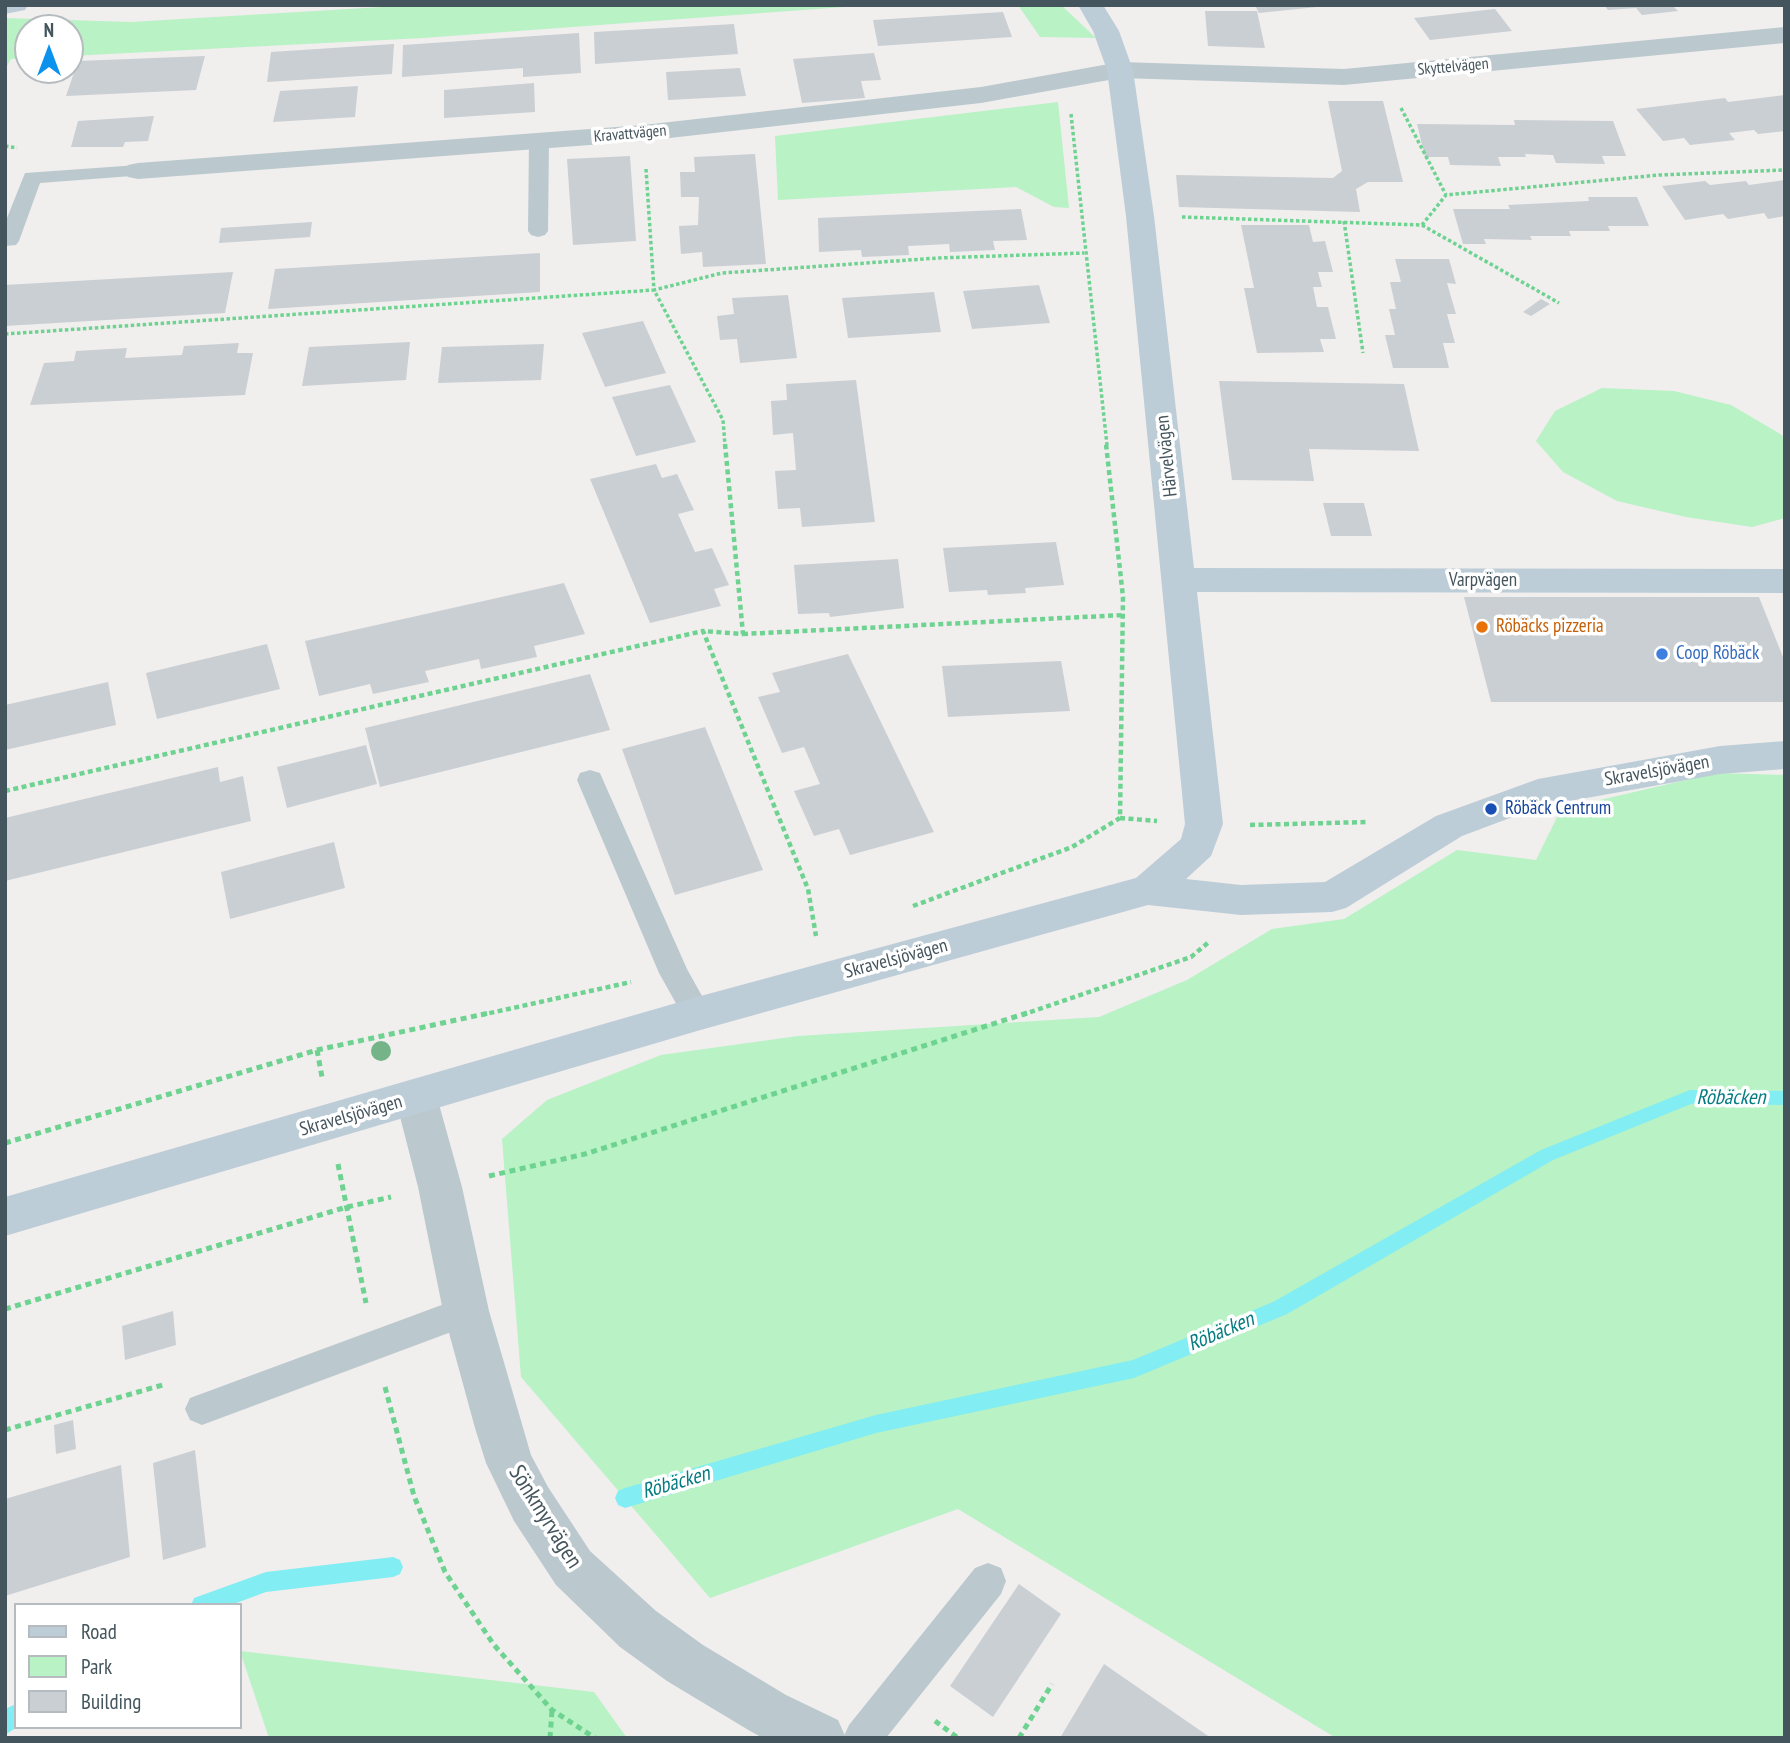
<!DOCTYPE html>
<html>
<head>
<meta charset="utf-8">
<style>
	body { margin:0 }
	#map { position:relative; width:1790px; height:1743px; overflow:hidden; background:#f1eeee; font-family:"PT Sans Narrow",sans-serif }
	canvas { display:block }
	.frame { position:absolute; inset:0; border:7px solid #45555d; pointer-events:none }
	.legend { position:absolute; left:14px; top:1603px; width:228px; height:126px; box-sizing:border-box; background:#fff; border:2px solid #b5bbbe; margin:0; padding:9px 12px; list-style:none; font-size:21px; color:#45555d }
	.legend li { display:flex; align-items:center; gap:14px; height:35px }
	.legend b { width:35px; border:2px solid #b5bbbe }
	.north { position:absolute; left:14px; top:14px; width:70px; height:70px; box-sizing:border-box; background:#fff; border:2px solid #b5bbbe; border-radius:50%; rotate:0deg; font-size:19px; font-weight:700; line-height:28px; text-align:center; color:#45555d }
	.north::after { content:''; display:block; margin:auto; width:24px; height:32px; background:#0b92ed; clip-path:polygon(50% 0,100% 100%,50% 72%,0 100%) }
</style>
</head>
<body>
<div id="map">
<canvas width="1790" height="1743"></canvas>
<div class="frame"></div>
<ul class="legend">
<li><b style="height:9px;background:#bdcdd7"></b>Road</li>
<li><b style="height:19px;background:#b8f2c5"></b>Park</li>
<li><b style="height:19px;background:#cacfd3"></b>Building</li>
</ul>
<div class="north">N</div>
</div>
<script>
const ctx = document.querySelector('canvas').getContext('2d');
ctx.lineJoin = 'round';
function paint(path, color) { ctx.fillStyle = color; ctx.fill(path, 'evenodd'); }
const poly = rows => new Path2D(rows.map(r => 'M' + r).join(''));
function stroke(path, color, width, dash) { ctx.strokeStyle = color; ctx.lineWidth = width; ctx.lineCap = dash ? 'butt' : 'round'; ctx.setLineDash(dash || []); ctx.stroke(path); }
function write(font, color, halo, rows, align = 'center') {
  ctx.font = font + ' "PT Sans Narrow",sans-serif'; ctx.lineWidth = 7; ctx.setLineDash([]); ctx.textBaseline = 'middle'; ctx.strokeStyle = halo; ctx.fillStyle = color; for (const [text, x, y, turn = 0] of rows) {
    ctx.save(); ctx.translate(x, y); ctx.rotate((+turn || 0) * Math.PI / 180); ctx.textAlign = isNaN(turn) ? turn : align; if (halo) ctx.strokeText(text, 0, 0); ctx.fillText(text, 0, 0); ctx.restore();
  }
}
paint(poly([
	[415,5,871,5,423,38,70,56,70,28,28,28,28,58,11,59,5,69,5,18,131,22],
	[1018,5,1061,5,1096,38,1040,37],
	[1058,102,1069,208,1054,207,1016,187,778,200,775,136],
	[1602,388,1674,391,1731,405,1782,435,1785,444,1785,518,1752,527,1686,517,1617,501,1563,472,1536,441,1555,411],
	[1716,773,1785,775,1785,1738,1336,1738,958,1509,710,1598,521,1377,502,1139,547,1100,661,1055,798,1036,1099,1017,1187,980,1272,929,1344,919,1457,850,1536,860,1561,809],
	[240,1651,594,1692,627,1738,269,1738]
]), '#b8f2c5');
paint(poly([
	[1690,1090,1785,1091,1785,1105,1691,1104,1553,1160,1287,1314,1134,1378,876,1433,625,1508,618,1505,615,1498,618,1491,625,1488,876,1415,1133,1360,1273,1302,1541,1150,1690,1090],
	[393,1557,400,1560,403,1567,400,1574,393,1577,266,1592,231,1605,191,1605,194,1598,266,1572,393,1557],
	[16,1704,17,1727,5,1735,5,1709,16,1704]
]), '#82edf2');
paint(poly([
	[1255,5,1317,5,1317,7,1259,13],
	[1604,5,1672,5,1678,11,1642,15,1636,8,1608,10],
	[1495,9,1512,31,1430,40,1414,18],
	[1205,11,1257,11,1265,48,1208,46],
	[1003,12,1012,37,878,46,873,20],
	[734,24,738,54,595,64,594,32],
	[579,33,581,73,523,77,523,68,402,77,403,45],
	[394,44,392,74,267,82,271,52],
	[874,53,881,80,861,81,865,98,802,103,793,59],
	[205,56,196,90,66,96,78,61],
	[740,68,746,96,668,100,666,72],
	[534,83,535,112,444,118,444,90],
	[358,86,355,117,273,122,280,91],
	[1785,95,1785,131,1758,134,1754,130,1729,133,1735,140,1690,145,1684,138,1663,141,1636,109,1725,98,1728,102],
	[1328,101,1383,101,1403,182,1368,182,1356,189,1360,212,1179,207,1176,175,1333,178,1342,171],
	[154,116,148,141,125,142,123,147,71,147,78,121],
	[1514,120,1613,121,1626,156,1602,156,1605,164,1556,163,1553,155,1525,154,1526,157,1498,157,1501,166,1450,165,1448,157,1425,157,1417,124,1515,125],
	[755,154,766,264,703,267,702,252,681,254,679,226,698,225,699,197,681,197,680,172,695,172,694,157],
	[630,156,636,241,573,245,567,159],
	[1785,180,1785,216,1768,219,1764,213,1728,219,1723,214,1685,220,1662,186,1705,181,1710,185,1746,181,1749,185],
	[1588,197,1637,197,1649,226,1608,226,1610,231,1569,231,1571,236,1530,236,1532,240,1484,239,1486,244,1463,244,1453,209,1510,209,1508,205,1589,201],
	[1021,209,1027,240,993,241,995,250,950,252,949,244,908,246,909,255,862,257,861,250,819,252,818,218],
	[312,222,310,237,219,243,221,228],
	[1241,225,1309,225,1313,242,1325,241,1333,272,1318,272,1322,287,1313,287,1317,307,1328,307,1336,339,1320,339,1324,352,1257,353,1244,288,1254,288],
	[540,253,540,292,268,309,275,269],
	[1395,259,1449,259,1456,284,1447,283,1456,314,1447,314,1455,343,1443,343,1449,368,1393,368,1385,335,1395,335,1389,309,1396,309,1390,282,1401,282],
	[233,272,225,313,5,326,5,285],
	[1039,285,1050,323,972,329,963,291],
	[934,292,941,332,848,338,842,298],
	[788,295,797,358,740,363,737,339,720,340,717,316,734,314,732,298],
	[1541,299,1550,304,1531,316,1523,312],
	[643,321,666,373,605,387,582,333],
	[410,342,406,380,302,386,309,347],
	[239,343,237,353,253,353,245,395,30,405,44,363,74,361,76,351,127,348,125,358,182,355,184,346],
	[544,344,541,380,438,383,442,347],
	[856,380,875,522,802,527,800,508,778,509,775,471,796,470,793,433,773,435,771,401,787,400,786,384],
	[1219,381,1404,384,1419,451,1309,449,1314,481,1232,480],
	[670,385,696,442,636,456,612,397],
	[656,464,662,478,677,474,694,510,678,514,695,552,712,548,729,585,714,589,721,606,650,623,590,479],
	[1323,503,1364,503,1372,536,1331,536],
	[1056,542,1064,585,1025,588,1026,593,988,595,987,590,949,592,943,548],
	[898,559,904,608,830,617,829,613,798,614,794,565],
	[564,583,585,634,534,646,537,657,481,669,479,659,425,671,429,682,373,694,370,684,319,696,305,641],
	[1464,597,1759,597,1785,662,1785,702,1491,702],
	[267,644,280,689,157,719,146,673],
	[848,654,934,832,850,855,839,829,814,836,794,791,820,784,804,747,782,753,758,697,780,692,772,673],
	[1061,661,1070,711,948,717,942,666],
	[590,674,610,730,380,787,365,728],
	[108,682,116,725,5,750,5,705],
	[705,727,763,870,675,895,622,749],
	[366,745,377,784,287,808,277,767],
	[218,767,220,782,243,776,251,821,5,881,5,818],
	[334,842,345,888,230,919,221,872],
	[173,1311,176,1345,125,1360,122,1326],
	[73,1420,76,1449,56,1454,54,1425],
	[195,1450,206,1547,163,1560,153,1463],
	[121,1465,130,1557,5,1596,5,1499],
	[1019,1584,1061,1614,993,1717,950,1686],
	[1104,1664,1211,1738,1060,1738]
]), '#cacfd3');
stroke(poly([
	[1401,108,1446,195],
	[1071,114,1107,445],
	[5,146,17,148],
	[646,169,654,290,722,273,938,258,1084,253],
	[1182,217,1422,225,1446,195,1659,175,1785,170],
	[1344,221,1363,353],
	[1422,225,1559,303],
	[5,334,654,290,723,420,725,445]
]), '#6ed391', 3.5, [3.5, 2.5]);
stroke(poly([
	[725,444,743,634,703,631,808,889,816,936],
	[743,634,1124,615],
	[5,791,703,631],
	[1120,818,1157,821],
	[1250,825,1367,822],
	[913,906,1072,847,1120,818,1123,597,1106,444],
	[481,1015,631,982],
	[1022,1015,1191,957,1210,941]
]), '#6ed391', 4.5, [5, 3.5]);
stroke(poly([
	[317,1050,322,1077],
	[5,1143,317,1050,489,1013],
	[338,1164,366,1303],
	[489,1176,585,1154,1027,1013],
	[5,1309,347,1207,391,1197],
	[385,1387,414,1496,445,1572,494,1645,552,1710,595,1738],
	[5,1430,166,1384],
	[935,1721,958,1738],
	[550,1738,552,1710],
	[1019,1738,1052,1684]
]), '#6ed391', 5, [6, 4.5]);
paint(poly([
	[539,135,549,141,548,231,545,235,538,237,531,235,528,231,529,141,539,135],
	[138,165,145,167,148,171,145,175,40,183,19,241,16,245,5,246,5,223,25,173,138,165],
	[590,770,600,773,603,780,687,969,712,1014,707,1023,697,1026,687,1023,659,973,577,780,580,773,590,770],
	[466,1296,478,1300,483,1311,478,1322,202,1425,190,1420,185,1409,190,1398,466,1296],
	[988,1563,1001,1568,1006,1581,1001,1594,886,1738,843,1738,849,1725,975,1568,988,1563]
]), '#bbc9ce');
paint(poly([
	[1785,27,1785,43,1344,85,1120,78,981,103,643,141,138,179,128,177,124,171,128,165,138,163,643,125,981,87,1120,62,1344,69,1785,27],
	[416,1079,431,1084,437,1097,462,1187,489,1311,531,1455,548,1487,590,1551,656,1611,703,1645,786,1695,838,1720,846,1738,763,1738,750,1731,667,1681,620,1647,556,1585,514,1521,486,1463,475,1428,443,1311,418,1187,395,1097,401,1084,416,1079]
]), '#bbc9ce');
paint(poly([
	[5,5,28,5,25,10,5,14,5,5],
	[1078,5,1103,5,1119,31,1133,70,1154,216,1194,568,1785,569,1785,593,1197,592,1223,824,1211,856,1186,879,1241,885,1325,882,1436,816,1538,779,1720,746,1785,741,1785,769,1720,774,1542,806,1462,836,1346,908,1332,912,1241,915,1148,905,697,1031,5,1236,5,1197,697,997,1136,878,1181,839,1185,824,1126,216,1107,70,1093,31,1078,5]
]), '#bdcdd7');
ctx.fillStyle = '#75b489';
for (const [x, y] of [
	[381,1051]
]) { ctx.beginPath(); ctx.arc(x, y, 10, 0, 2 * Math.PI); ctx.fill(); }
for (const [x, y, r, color] of [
	[1482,627,7,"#e8710a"],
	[1662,654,7,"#3f7fe0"],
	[1491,809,7,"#1a4fb4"]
]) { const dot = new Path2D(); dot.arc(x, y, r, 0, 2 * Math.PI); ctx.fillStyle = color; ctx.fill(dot); stroke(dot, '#fff', 2.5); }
write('16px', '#45555d', '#fff', [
	["Skyttelvägen",1453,67,-5],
	["Kravattvägen",630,134,-5]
]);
write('19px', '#45555d', '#fff', [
	["Härvelvägen",1167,456,-96],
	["Varpvägen",1483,581],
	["Skravelsjövägen",1657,771,-10],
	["Skravelsjövägen",896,959,-15],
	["Skravelsjövägen",351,1116,-16]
]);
write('19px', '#c56008', '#fff', [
	["Röbäcks pizzeria",1496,627]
], 'left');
write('19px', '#366cbe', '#fff', [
	["Coop Röbäck",1676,654]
], 'left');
write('19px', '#164399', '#fff', [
	["Röbäck Centrum",1505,809]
], 'left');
write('italic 21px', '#067c82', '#fff', [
	["Röbäcken",1731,1098],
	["Röbäcken",1221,1332,-23],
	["Röbäcken",676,1483,-16]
]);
write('23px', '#45555d', '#fff', [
	["Sönkmyrvägen",545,1517,58]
]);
</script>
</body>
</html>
